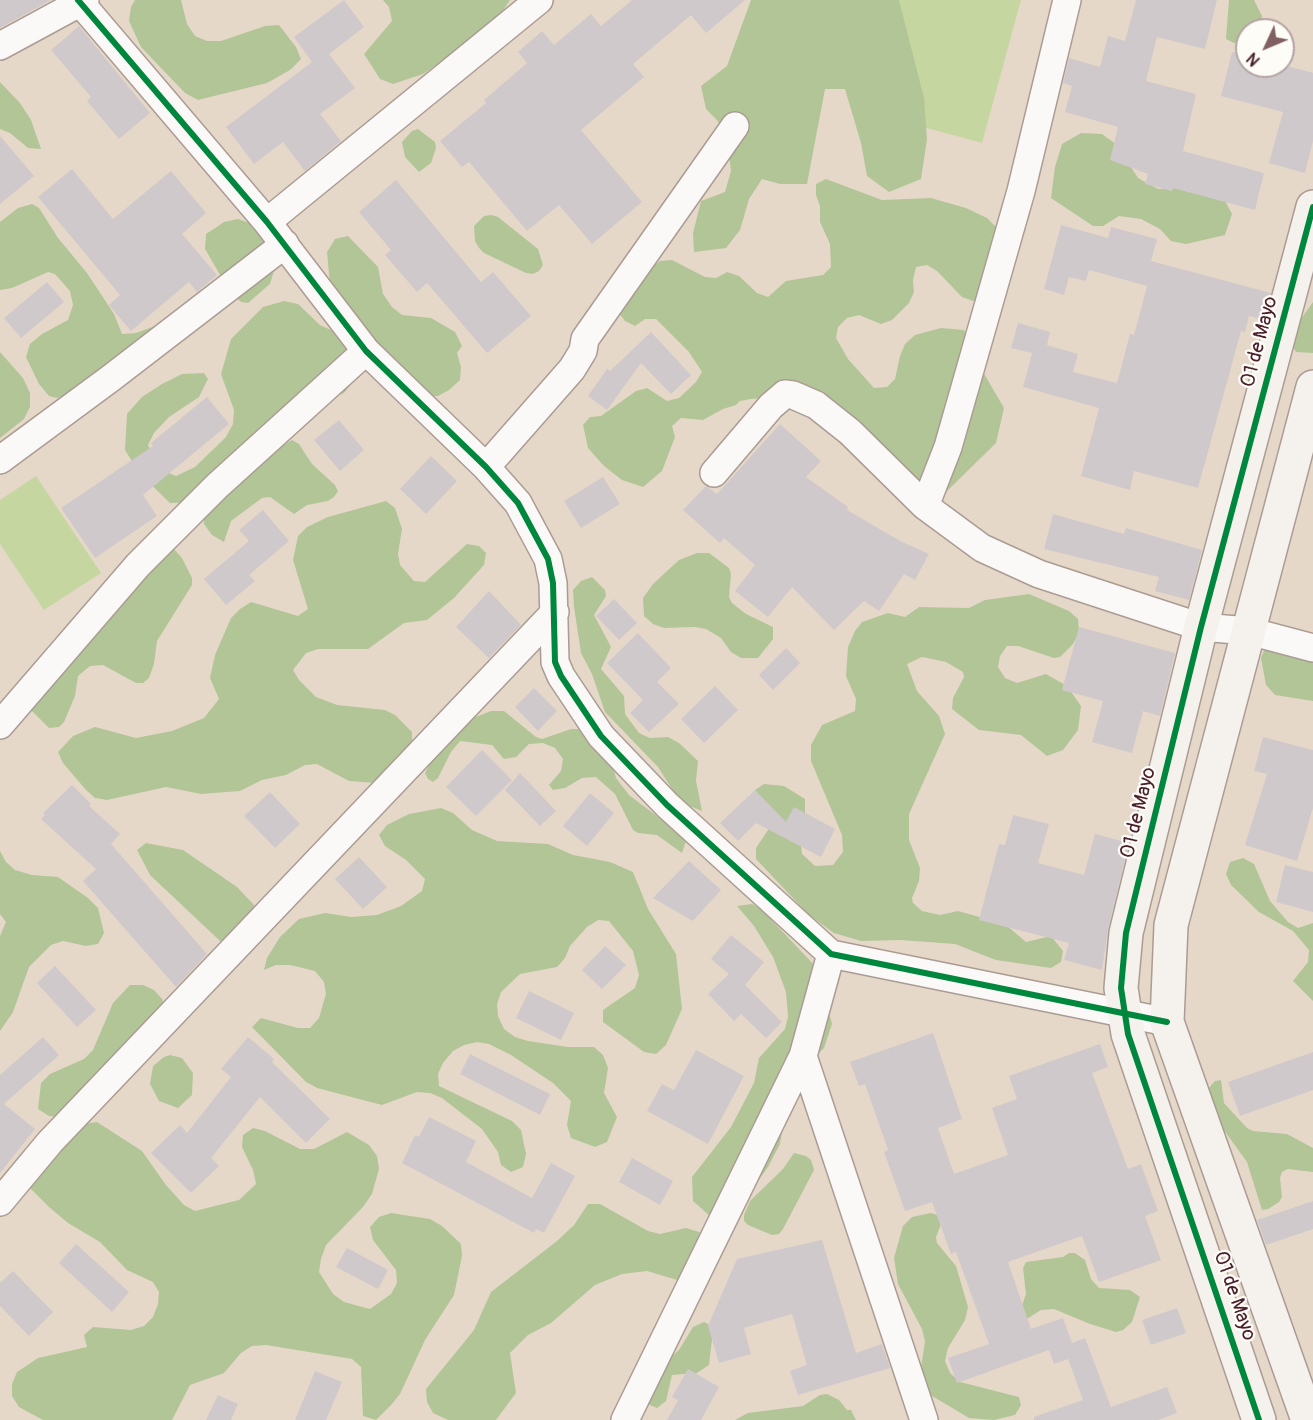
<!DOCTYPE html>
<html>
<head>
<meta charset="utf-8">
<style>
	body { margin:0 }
	#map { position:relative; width:1313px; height:1420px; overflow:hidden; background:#e6d8c8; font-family:Pangolin,sans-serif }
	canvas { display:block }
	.north { position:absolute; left:1235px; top:18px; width:60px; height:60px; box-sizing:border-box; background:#fdfcf7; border:2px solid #b5a4a5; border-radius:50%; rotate:226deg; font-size:16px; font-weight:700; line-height:24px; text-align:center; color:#4a1f2b }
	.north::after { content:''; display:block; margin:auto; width:21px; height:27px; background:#816062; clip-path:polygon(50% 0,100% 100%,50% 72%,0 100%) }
</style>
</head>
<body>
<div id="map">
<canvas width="1313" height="1420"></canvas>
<div class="north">N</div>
</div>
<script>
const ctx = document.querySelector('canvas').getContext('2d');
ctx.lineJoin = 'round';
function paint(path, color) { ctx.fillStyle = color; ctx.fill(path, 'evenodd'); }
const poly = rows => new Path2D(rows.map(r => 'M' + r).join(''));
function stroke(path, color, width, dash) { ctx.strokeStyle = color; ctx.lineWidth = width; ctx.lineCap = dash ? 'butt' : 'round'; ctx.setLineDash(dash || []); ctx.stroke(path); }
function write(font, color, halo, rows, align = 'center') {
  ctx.font = font + ' Pangolin,sans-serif'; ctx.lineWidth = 4.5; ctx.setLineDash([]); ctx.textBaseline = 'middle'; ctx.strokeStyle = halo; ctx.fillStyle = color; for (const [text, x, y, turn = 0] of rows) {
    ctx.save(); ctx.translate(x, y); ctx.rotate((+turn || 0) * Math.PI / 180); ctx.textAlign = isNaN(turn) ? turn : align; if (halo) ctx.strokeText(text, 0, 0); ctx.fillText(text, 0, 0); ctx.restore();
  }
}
paint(poly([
	[887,0,1021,0,982,143,857,109],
	[36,476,101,573,44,610,0,544,0,500]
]), '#c6d6a1');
paint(poly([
	[135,0,181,0,187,24,195,36,207,41,221,41,265,26,279,25,296,47,301,59,290,70,267,83,198,100,185,93,141,47,129,21,131,7],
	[383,0,510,0,502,12,446,58,423,74,393,84,380,79,364,54,392,21,389,7],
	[751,0,899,0,924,98,927,139,921,179,889,192,867,176,861,143,845,89,825,89,807,184,780,184,762,179,749,199,740,230,726,248,694,252,693,233,701,201,725,192,731,171,727,138,717,120,706,109,701,86,727,66],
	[1229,0,1254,0,1262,16,1261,30,1247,30,1247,43,1234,43,1226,39],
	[0,82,20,103,31,120,41,149,28,148,10,133,0,129],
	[418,129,435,142,436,148,431,163,419,172,405,157,402,142,412,131],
	[1081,133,1102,134,1117,145,1138,178,1158,189,1217,186,1232,214,1225,235,1186,244,1171,241,1160,229,1141,219,1119,216,1103,226,1093,226,1051,198,1055,167,1062,144],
	[826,179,882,200,931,198,966,208,987,218,996,227,1010,260,986,300,973,301,962,297,937,271,927,265,916,267,913,280,914,292,909,303,892,320,881,324,859,315,847,318,838,327,836,338,848,359,874,388,887,387,895,379,900,356,905,344,915,335,941,328,964,330,979,365,1004,408,996,443,944,494,931,494,818,412,775,397,751,399,740,401,736,405,723,409,703,420,681,418,672,426,675,437,662,471,643,487,622,480,604,466,588,448,583,425,590,417,601,416,636,391,647,388,667,401,679,398,696,382,702,372,689,352,656,319,645,319,635,326,625,321,618,312,642,274,660,261,672,260,705,277,716,278,727,272,739,276,757,293,768,297,786,281,823,275,831,267,830,244,820,222,820,206,816,195,816,184],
	[32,204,39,208,58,238,87,273,114,314,122,334,136,333,166,322,65,395,57,398,49,396,39,384,26,357,30,344,42,334,68,320,73,305,70,291,55,274,48,272,12,288,0,290,0,222,18,208],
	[491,215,498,217,538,249,543,265,539,271,533,274,526,273,484,253,479,248,475,241,474,226,484,216],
	[238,219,258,226,276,264,270,284,248,303,241,302,230,292,205,249,206,234,224,222],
	[348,236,378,267,383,294,392,307,402,315,431,318,455,332,462,346,457,353,461,367,460,380,449,390,438,396,423,396,331,295,327,252,335,239],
	[284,301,298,304,320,325,333,331,343,341,350,354,355,375,353,382,344,393,331,398,199,502,170,503,140,474,125,450,127,414,142,397,162,384,182,374,204,373,208,379,199,397,169,417,154,433,148,445,155,458,169,473,176,476,195,467,226,437,233,424,234,410,221,374,231,339,263,307],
	[1313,302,1313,353,1296,352,1288,337],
	[0,352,23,378,30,393,30,407,24,419,0,438],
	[292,440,299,444,312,464,335,485,338,491,334,497,328,501,307,505,294,514,270,497,262,498,231,521,224,542,212,535,204,524,203,516,252,463],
	[386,501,395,508,402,529,398,554,400,565,414,581,425,582,467,544,479,546,486,553,484,565,454,598,427,620,404,623,368,649,318,649,306,653,293,670,299,680,316,697,337,705,385,710,395,715,412,732,412,744,375,783,349,781,317,764,305,765,286,775,262,780,240,791,201,794,166,787,107,800,95,798,86,790,63,763,58,752,73,736,95,727,136,738,172,731,204,718,219,699,210,678,215,655,231,618,240,609,251,602,298,616,308,609,293,560,298,536,307,527,328,517],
	[172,547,182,558,192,578,192,585,157,641,154,664,149,678,143,683,136,683,103,665,90,666,78,676,75,696,64,722,59,727,49,728,29,708,78,612,82,607,95,602],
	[697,553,709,553,729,568,731,574,729,597,732,603,746,614,773,627,773,639,758,658,741,658,731,652,721,638,706,629,695,627,664,628,653,624,644,616,643,598,653,584,679,560],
	[592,577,605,590,606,596,594,615,611,647,601,669,624,696,625,714,639,733,650,738,668,737,679,743,698,761,696,781,702,811,687,805,674,792,658,767,605,712,592,674,581,653,574,607,573,590,581,581],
	[1029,594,1069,611,1078,619,1079,633,1073,644,1060,657,1054,658,1018,646,1007,646,1000,656,998,667,1005,678,1017,683,1046,674,1067,686,1081,706,1078,730,1063,750,1047,756,1021,735,979,730,952,709,953,698,964,677,963,672,946,662,922,657,907,664,917,691,939,716,945,734,909,814,909,840,920,868,919,881,912,898,913,903,922,911,940,915,958,911,1005,924,1026,942,1051,936,1063,951,1061,962,1051,968,996,960,955,944,900,940,861,941,834,933,809,915,756,859,756,848,770,827,755,790,764,784,784,786,805,799,805,818,800,836,802,854,815,866,833,865,843,852,842,835,811,761,811,745,822,725,855,711,856,699,846,676,848,647,855,631,862,622,888,613,905,617,919,607,969,608,985,600],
	[1266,646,1313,649,1313,701,1275,695,1266,685,1261,658],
	[491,711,504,711,536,737,542,739,571,729,584,729,613,766,616,778,629,795,683,836,686,841,682,853,657,835,638,833,633,830,615,794,596,777,582,778,565,788,553,790,549,785,561,771,563,759,555,748,543,743,529,744,516,757,504,759,492,745,460,741,451,752,438,778,433,782,428,779,425,773,431,761,473,718],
	[441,808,453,813,472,830,497,841,548,844,573,855,610,862,633,872,648,909,676,954,682,1009,666,1045,656,1054,644,1052,603,1022,603,1010,635,988,639,975,633,951,609,921,598,920,587,927,570,946,565,958,557,967,520,974,501,992,497,1004,498,1016,504,1029,515,1037,528,1041,568,1047,594,1047,603,1055,608,1068,604,1093,617,1117,607,1142,595,1147,571,1138,567,1125,571,1101,553,1083,511,1055,489,1044,477,1042,464,1045,453,1051,443,1063,438,1074,439,1086,512,1121,521,1130,526,1154,523,1167,511,1172,501,1165,498,1152,482,1129,442,1098,430,1093,417,1092,382,1105,317,1088,306,1082,252,1027,261,1018,298,1028,310,1028,319,1018,326,994,324,982,315,971,290,965,276,965,264,970,267,958,280,937,299,919,325,913,351,917,377,915,401,906,422,891,425,879,406,860,385,846,379,835,387,825,409,814],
	[146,843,183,850,237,887,255,906,255,923,234,938,220,941,150,875,137,850],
	[0,851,6,862,15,870,32,875,58,877,88,898,98,908,104,933,98,944,86,946,63,941,51,945,29,967,13,1012,0,1031,0,936,6,922,0,914],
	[1243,858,1254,864,1270,901,1288,922,1298,928,1313,923,1313,1001,1293,981,1308,962,1309,950,1293,931,1259,912,1231,885,1226,874,1230,862],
	[752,904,762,910,818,969,832,1024,824,1048,805,1067,784,1118,780,1144,768,1167,753,1188,710,1216,693,1201,692,1177,731,1127,754,1083,759,1058,785,1029,788,1017,786,992,773,957,754,926,737,906],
	[130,985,143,985,154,990,163,1000,161,1014,61,1117,49,1116,38,1109,41,1083,50,1074,84,1059,93,1050,113,1003],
	[170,1055,182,1058,193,1073,192,1095,178,1108,159,1101,150,1084,153,1066,164,1057],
	[1221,1080,1224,1103,1247,1128,1253,1131,1287,1134,1313,1148,1313,1172,1288,1169,1282,1172,1280,1178,1282,1197,1279,1202,1268,1209,1262,1210,1247,1162,1221,1126,1206,1091,1215,1081],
	[97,1122,142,1151,166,1185,184,1205,195,1211,239,1200,256,1184,253,1170,242,1147,243,1135,253,1128,265,1131,300,1149,314,1149,347,1132,369,1145,377,1156,379,1169,372,1194,363,1207,326,1245,321,1259,319,1272,333,1294,344,1302,370,1309,391,1294,397,1283,396,1270,373,1240,370,1227,379,1217,391,1213,430,1219,442,1226,461,1244,462,1256,454,1295,425,1340,400,1394,392,1404,376,1420,363,1416,361,1367,352,1359,266,1345,252,1346,241,1353,224,1373,190,1385,172,1420,43,1420,19,1407,12,1396,12,1384,17,1372,38,1358,87,1347,84,1335,93,1327,131,1330,144,1326,153,1317,158,1304,159,1292,153,1282,127,1270,100,1242,68,1223,49,1207,30,1188,26,1176,83,1124],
	[794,1153,806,1156,811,1160,814,1170,783,1229,779,1234,772,1235,748,1225,744,1221,744,1215,750,1201,783,1169],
	[588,1204,600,1204,648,1231,660,1234,686,1228,699,1232,718,1250,717,1264,709,1274,684,1282,647,1271,622,1274,595,1285,551,1323,528,1335,510,1353,516,1393,496,1420,448,1420,433,1413,427,1402,426,1389,474,1330,491,1292,557,1241,574,1225],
	[931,1213,944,1217,936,1237,937,1243,956,1266,968,1307,965,1320,948,1348,945,1361,950,1373,960,1382,1019,1397,1021,1405,1015,1415,994,1420,969,1418,927,1393,921,1368,925,1341,922,1329,898,1284,894,1258,903,1226,912,1217],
	[1069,1253,1075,1253,1085,1260,1091,1279,1099,1288,1130,1290,1140,1297,1132,1322,1123,1330,1116,1332,1090,1324,1054,1309,1041,1310,1014,1327,1026,1294,1023,1268,1026,1262,1063,1257],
	[704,1322,710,1325,713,1331,709,1365,697,1373,672,1375,666,1401,657,1408,650,1405,642,1397,650,1377,679,1350,693,1327],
	[827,1394,839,1400,847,1410,851,1410,856,1420,735,1420,748,1413,803,1406,820,1395]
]), '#b2c597');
paint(poly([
	[0,0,51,0,0,28],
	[344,0,364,27,329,54,355,88,320,114,341,141,305,171,283,142,254,164,226,127,312,62,294,37],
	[632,0,745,0,706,33,691,15,633,64,644,77,581,130,642,202,592,244,559,205,527,231,469,162,462,167,440,141,486,103,484,100,527,63,518,52,542,31,554,45,591,14,601,26],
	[1136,0,1217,0,1205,49,1157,37,1146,81,1196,94,1183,151,1264,173,1255,210,1173,188,1172,191,1145,184,1148,174,1110,160,1118,127,1065,112,1072,86,1063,83,1069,58,1100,67,1108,36,1125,41],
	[79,26,150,113,119,139,87,101,91,97,51,50],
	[1232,52,1247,55,1247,66,1283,65,1313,73,1313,141,1305,173,1269,163,1283,112,1221,96],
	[0,136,34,176,0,204],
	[72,169,113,219,171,171,206,213,182,234,217,275,197,292,189,282,131,331,109,305,120,295,38,197],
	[396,180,481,282,493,272,531,316,487,353,427,283,417,292,385,255,391,250,359,212],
	[1061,225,1108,238,1111,227,1157,239,1151,261,1271,293,1264,320,1249,316,1245,332,1241,331,1198,488,1134,471,1130,490,1081,476,1099,408,1023,387,1032,353,1011,348,1018,323,1050,332,1047,345,1078,354,1073,372,1117,383,1130,334,1134,335,1147,286,1089,270,1086,281,1069,277,1064,295,1044,289],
	[47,282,64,302,21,338,4,318],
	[651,332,691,375,671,394,641,363,607,410,588,396,607,369,610,371],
	[207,397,229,424,143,495,157,516,95,558,61,508,153,446,151,443],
	[339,420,364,450,340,471,314,440],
	[780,424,821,461,806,477,848,507,847,510,900,541,929,554,915,580,904,574,879,611,864,601,834,630,792,587,768,617,735,591,755,565,724,538,720,543,683,510,706,486,717,494],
	[431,456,457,481,426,514,400,489],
	[603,477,620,504,581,528,564,501],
	[263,510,289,541,249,575,255,581,226,605,204,579,249,541,239,530],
	[1053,514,1124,534,1126,528,1202,550,1189,600,1155,591,1159,577,1044,549],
	[489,591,521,625,489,658,456,627],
	[614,599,637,623,619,640,596,616],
	[1079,627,1175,653,1160,716,1143,711,1132,753,1092,742,1103,701,1062,690],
	[638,633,671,668,657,682,679,704,649,732,630,713,643,700,607,663],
	[786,648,800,663,773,690,759,675],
	[715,686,738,710,704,743,681,719],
	[534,688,557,711,538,731,515,707],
	[1263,737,1313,750,1313,808,1297,861,1245,845,1267,774,1254,771],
	[482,750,512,780,476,816,446,787],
	[520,773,556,811,540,826,505,790],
	[72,785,91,804,89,806,120,834,111,844,207,954,176,987,83,881,96,869,41,819,45,815,43,813],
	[755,790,786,822,794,807,835,829,821,857,756,823,738,841,720,823],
	[270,792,300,824,275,848,244,816],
	[590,793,614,813,587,846,563,826],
	[1013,815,1049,824,1038,863,1084,875,1095,834,1129,843,1108,929,1102,970,1064,960,1069,943,979,920,999,844,1005,845],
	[359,857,387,887,363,909,335,879],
	[689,861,721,890,693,921,653,898],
	[1285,865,1313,872,1313,912,1276,902],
	[731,935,764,962,745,985,782,1022,766,1038,741,1014,734,1021,708,994,729,974,711,959],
	[605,946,626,965,602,989,582,970],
	[55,966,96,1010,77,1027,37,983],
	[529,991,574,1013,561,1040,516,1018],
	[933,1033,962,1119,938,1128,954,1174,1008,1155,992,1108,1017,1099,1009,1076,1100,1044,1108,1067,1092,1073,1128,1169,1141,1164,1158,1211,1145,1216,1161,1260,1099,1282,1082,1236,1008,1262,1031,1329,1063,1318,1072,1343,1085,1338,1111,1407,1167,1387,1177,1413,1158,1420,1034,1420,1034,1417,1083,1400,1068,1359,1054,1364,1049,1350,957,1383,948,1358,989,1344,956,1252,951,1254,932,1202,905,1211,884,1152,888,1150,865,1084,859,1086,850,1062],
	[43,1037,59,1055,4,1104,35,1129,0,1173,0,1075],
	[248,1037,274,1059,272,1062,330,1119,306,1143,260,1097,211,1158,219,1166,191,1193,151,1153,180,1125,187,1133,231,1077,221,1069],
	[696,1050,744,1076,708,1144,647,1111,662,1084,674,1090],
	[1313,1052,1313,1090,1240,1116,1228,1082],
	[470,1054,550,1094,540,1115,460,1074],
	[429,1117,476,1141,466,1162,532,1198,551,1163,575,1176,544,1233,536,1229,534,1233,402,1163,415,1135,419,1137],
	[632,1158,673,1181,660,1205,619,1182],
	[1313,1201,1313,1229,1266,1245,1257,1220],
	[822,1240,856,1353,882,1344,890,1368,798,1395,790,1371,807,1365,792,1314,744,1328,751,1354,719,1363,708,1326,737,1259],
	[76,1244,129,1292,112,1312,59,1263],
	[347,1248,388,1270,378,1289,336,1267],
	[13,1271,53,1312,29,1336,0,1306,0,1283],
	[1177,1308,1186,1333,1151,1345,1142,1320],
	[688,1369,719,1387,701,1420,667,1420,678,1400,672,1397],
	[315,1371,342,1382,326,1420,295,1420],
	[218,1395,238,1404,231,1420,206,1420]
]), '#d0c9cb');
const street = poly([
	[78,0,267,222,366,351,486,467,518,503,548,559,553,583,555,662,561,676,601,736,667,805,831,954,1167,1022],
	[1067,0,1021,191,948,447,925,506,982,548,1039,574,1201,627,1249,631,1313,648],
	[0,46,85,0],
	[267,222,539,0],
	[0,460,111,378,285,244],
	[486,467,572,369,583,351,585,339,735,126],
	[714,473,771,406,785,394,793,395,816,405,850,432,925,506],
	[0,725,138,565,217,486,366,351],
	[803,1056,924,1420],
	[0,1202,50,1142,555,612],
	[625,1420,803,1056,831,954]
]);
const secondary = poly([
	[1259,1420,1128,1034,1121,988,1126,933,1201,627,1313,207],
	[1308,1420,1167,1022,1171,925,1313,387]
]);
stroke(street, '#aa9c94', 30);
stroke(secondary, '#aa9c94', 36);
stroke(street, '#fbf9f7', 27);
stroke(secondary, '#f5f1ec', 33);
stroke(poly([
	[78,0,267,222,366,351,486,467,518,503,548,559,553,583,555,662,561,676,601,736,667,805,831,954,1167,1022],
	[1259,1420,1128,1034,1121,988,1126,933,1201,627,1313,207]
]), '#00873e', 6);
write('20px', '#4a1f2b', '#fdfcf7', [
	["01 de Mayo",1260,342,-75],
	["01 de Mayo",1139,813,-76],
	["01 de Mayo",1234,1296,71]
]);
</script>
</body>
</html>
